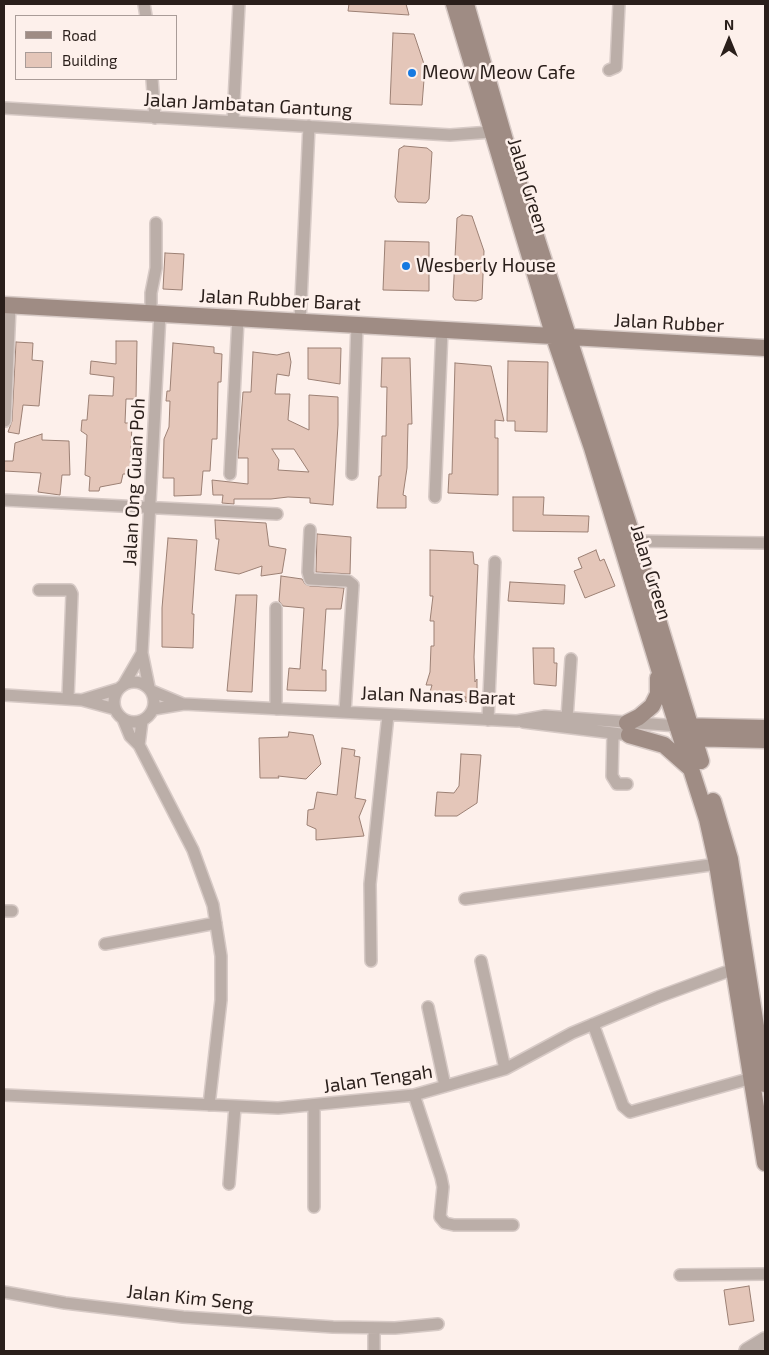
<!DOCTYPE html>
<html>
<head>
<meta charset="utf-8">
<style>
	body { margin:0 }
	#map { position:relative; width:769px; height:1355px; overflow:hidden; background:#fdf0eb; font-family:"Exo 2",sans-serif }
	canvas { display:block }
	.frame { position:absolute; inset:0; border:5px solid #2a1f1b; pointer-events:none }
	.legend { position:absolute; left:15px; top:15px; width:162px; height:65px; box-sizing:border-box; background:#fdf0eb; border:1px solid #a99c98; margin:0; padding:6px 9px; list-style:none; font-size:15px; color:#2a1f1b }
	.legend li { display:flex; align-items:center; gap:10px; height:25px }
	.legend b { width:25px; border:1px solid #a99c98 }
	.north { position:absolute; left:704px; top:15px; width:50px; height:50px; -webkit-text-stroke:4px #fdf0eb; paint-order:stroke; rotate:0deg; font-size:14px; font-weight:700; line-height:20px; text-align:center; color:#2a1f1b }
	.north::after { content:''; display:block; margin:auto; width:18px; height:22px; background:#2a1f1b; clip-path:polygon(50% 0,100% 100%,50% 72%,0 100%) }
</style>
</head>
<body>
<div id="map">
<canvas width="769" height="1355"></canvas>
<div class="frame"></div>
<ul class="legend">
<li><b style="height:6px;background:#9f8c84"></b>Road</li>
<li><b style="height:14px;background:#e4c6b9"></b>Building</li>
</ul>
<div class="north">N</div>
</div>
<script>
const ctx = document.querySelector('canvas').getContext('2d');
ctx.lineJoin = 'round';
function paint(path, color) { ctx.fillStyle = color; ctx.fill(path, 'evenodd'); }
const poly = rows => new Path2D(rows.map(r => 'M' + r).join(''));
function stroke(path, color, width, dash) { ctx.strokeStyle = color; ctx.lineWidth = width; ctx.lineCap = dash ? 'butt' : 'round'; ctx.setLineDash(dash || []); ctx.stroke(path); }
function write(font, color, halo, rows, align = 'center') {
  ctx.font = font + ' "Exo 2",sans-serif'; ctx.lineWidth = 5; ctx.setLineDash([]); ctx.textBaseline = 'middle'; ctx.strokeStyle = halo; ctx.fillStyle = color; for (const [text, x, y, turn = 0] of rows) {
    ctx.save(); ctx.translate(x, y); ctx.rotate((+turn || 0) * Math.PI / 180); ctx.textAlign = isNaN(turn) ? turn : align; if (halo) ctx.strokeText(text, 0, 0); ctx.fillText(text, 0, 0); ctx.restore();
  }
}
const building = poly([
	[349,4,406,4,409,15,348,11,349,4],
	[393,33,414,34,425,67,422,105,390,104,393,33],
	[404,146,427,148,432,152,429,199,426,203,398,202,395,197,399,149,404,146],
	[462,215,472,216,484,251,482,299,476,301,455,300,453,297,457,218,462,215],
	[385,241,429,242,429,291,383,290,385,241],
	[165,253,184,254,182,290,163,289,165,253],
	[116,341,137,341,136,399,126,399,125,423,132,423,130,474,123,474,121,483,100,487,99,491,89,491,90,477,85,475,87,435,81,431,82,420,87,420,89,395,113,396,114,377,90,374,91,361,116,364,116,341],
	[16,342,33,343,32,360,43,361,39,406,23,405,19,434,8,432,12,421,16,342],
	[173,343,214,347,214,353,222,354,221,382,218,382,217,439,212,439,210,471,203,471,201,495,174,496,174,478,163,478,164,439,169,427,170,401,166,401,167,391,170,391,173,343],
	[308,348,341,348,340,384,308,379,308,348],
	[253,352,277,355,289,352,291,362,289,376,277,374,275,394,290,394,288,420,309,430,309,395,338,397,338,425,333,505,310,503,310,498,288,497,271,499,234,499,234,504,222,503,223,495,213,495,212,480,248,484,248,458,238,458,243,392,251,392,253,352],
	[272,449,294,449,309,472,278,470,279,460,272,449],
	[382,358,410,358,412,424,408,424,407,468,403,495,406,496,406,508,377,508,379,476,381,476,382,436,386,436,387,387,381,387,382,358],
	[508,361,548,362,547,432,515,431,515,421,507,421,508,361],
	[455,363,491,366,504,421,495,420,495,438,498,438,498,495,448,493,449,474,452,474,455,363],
	[42,434,42,440,69,441,70,475,62,475,60,495,38,492,41,473,4,471,4,461,13,461,15,443,42,434],
	[513,497,544,497,543,515,589,516,588,532,513,531,513,497],
	[215,520,266,523,269,546,286,549,282,573,261,576,262,566,239,574,215,570,219,539,216,539,215,520],
	[317,534,351,537,350,574,316,572,317,534],
	[168,538,197,540,192,614,194,614,193,648,162,647,162,608,168,538],
	[430,550,473,552,474,564,478,565,474,657,475,682,477,679,477,705,464,701,466,697,440,694,440,696,430,692,432,685,426,685,430,672,431,646,434,646,434,621,430,621,433,596,430,596,430,550],
	[596,550,600,561,604,559,615,586,585,598,574,571,582,568,578,558,596,550],
	[281,576,302,579,305,584,310,586,344,588,341,609,326,609,322,670,326,670,326,691,287,690,289,668,300,669,304,608,283,606,279,601,281,576],
	[510,582,565,585,564,604,508,601,510,582],
	[236,595,257,595,252,692,227,691,236,595],
	[533,648,554,648,554,663,557,663,556,686,534,684,533,648],
	[289,732,313,735,321,764,306,779,278,776,279,778,260,778,259,738,288,737,289,732],
	[342,748,355,750,354,756,360,757,355,798,366,800,359,817,364,836,316,840,316,829,307,825,308,810,314,809,317,792,337,795,342,748],
	[461,754,481,755,477,803,457,816,435,816,437,792,454,793,459,786,461,754],
	[749,1286,754,1321,729,1325,724,1290,749,1286]
]);
paint(building, '#e4c6b9');
stroke(building, '#9c8074', 1);
const minor = poly([
	[144,4,146,16],
	[609,70,616,67,619,4],
	[152,79,155,118],
	[4,108,450,135,491,132],
	[233,121,239,4],
	[151,314,151,293,156,268,156,223],
	[300,322,309,126],
	[5,421,10,306],
	[230,474,238,319],
	[352,474,357,325],
	[435,497,442,329],
	[4,500,277,514],
	[310,530,308,572,310,579,348,581,353,585,345,712],
	[634,541,765,543],
	[39,590,70,590,72,594,68,698],
	[276,608,276,709],
	'114 702a20 20 0 1 1 40 0a20 20 0 1 1-40 0Z',
	[124,684,142,653],
	[149,687,142,653,160,313],
	[152,691,183,704],
	[4,695,82,700,115,709],
	[82,700,118,689],
	[154,709,184,704,517,721,545,716,678,726],
	[567,718,571,659],
	[123,719,130,736,139,745,193,850,213,905,221,956,221,1000,209,1105],
	[488,720,495,562],
	[523,722,637,736],
	[613,734,612,776,617,784,627,784],
	[139,745,142,721],
	[465,899,717,864],
	[4,911,12,911],
	[105,944,216,923],
	[371,961,370,884,388,715],
	[481,961,505,1069],
	[428,1007,445,1086],
	[593,1024,623,1106,630,1112,752,1078],
	[4,1095,278,1108,414,1095,505,1069,572,1033,658,997,734,969],
	[414,1095,441,1177,443,1187,440,1217,445,1223,454,1225,513,1225],
	[314,1106,314,1207],
	[229,1184,235,1107],
	[680,1275,765,1274],
	[4,1292,65,1303,183,1317,333,1327,395,1328,438,1324],
	[374,1328,374,1351]
]);
const tertiary = poly([
	[747,1351,765,1340]
]);
const secondary = poly([
	[454,4,554,337,592,448,659,669,707,819,717,864,765,1163],
	[466,4,505,140,634,541,701,761],
	[4,305,765,348],
	[627,723,639,717,652,706,658,694,658,678],
	[680,726,765,728],
	[629,735,664,745,690,768],
	[684,738,765,740],
	[713,801,730,859,765,1084]
]);
stroke(minor, '#d7cac6', 14);
stroke(tertiary, '#d7cac6', 18);
stroke(secondary, '#d7cac6', 19);
stroke(minor, '#bbaea8', 11);
stroke(tertiary, '#bbaea8', 15);
stroke(secondary, '#9f8c84', 16);
for (const [x, y, r, color] of [
	[412,73,5,"#1579e1"],
	[406,266,5,"#1579e1"]
]) { const dot = new Path2D(); dot.arc(x, y, r, 0, 2 * Math.PI); ctx.fillStyle = color; ctx.fill(dot); stroke(dot, '#fdf0eb', 2); }
write('19px', '#2a1f1b', '#fdf0eb', [
	["Meow Meow Cafe",422,73],
	["Wesberly House",416,266]
], 'left');
write('19px', '#2a1f1b', '#fdf0eb', [
	["Jalan Jambatan Gantung",248,105,3],
	["Jalan Green",528,186,73],
	["Jalan Rubber Barat",280,300,3],
	["Jalan Rubber",669,323,3],
	["Jalan Ong Guan Poh",134,482,-87],
	["Jalan Green",651,572,73],
	["Jalan Nanas Barat",438,696,2],
	["Jalan Tengah",378,1079,-8],
	["Jalan Kim Seng",190,1298,6]
]);
</script>
</body>
</html>
